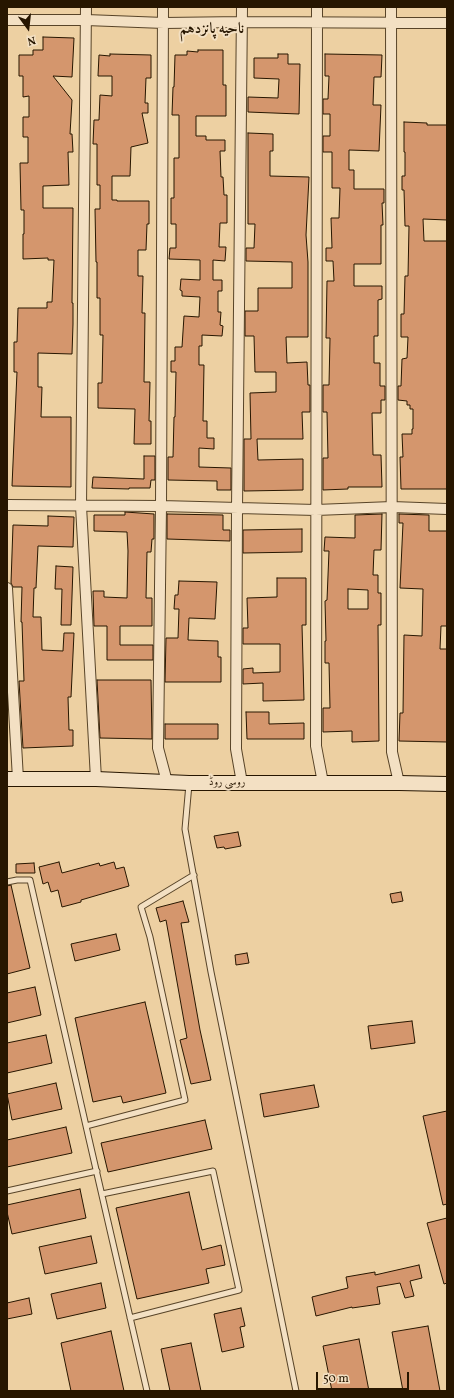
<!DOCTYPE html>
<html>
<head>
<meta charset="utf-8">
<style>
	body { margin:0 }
	#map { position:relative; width:454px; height:1398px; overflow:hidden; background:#edd0a2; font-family:Vollkorn,serif }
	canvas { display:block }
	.frame { position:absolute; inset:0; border:8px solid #271600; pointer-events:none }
	.north { position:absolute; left:8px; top:8px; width:40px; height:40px; -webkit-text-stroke:3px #f3e0c3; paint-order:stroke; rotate:165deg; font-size:11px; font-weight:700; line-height:16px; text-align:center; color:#271600 }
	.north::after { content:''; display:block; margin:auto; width:14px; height:18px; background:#271600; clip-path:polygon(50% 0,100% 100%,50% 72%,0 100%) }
	.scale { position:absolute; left:316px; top:1372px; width:93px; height:18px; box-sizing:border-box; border:2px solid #271600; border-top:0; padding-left:5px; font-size:12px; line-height:14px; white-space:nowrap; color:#271600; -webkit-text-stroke:3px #f3e0c3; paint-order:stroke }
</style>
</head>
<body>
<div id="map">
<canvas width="454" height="1398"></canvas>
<div class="frame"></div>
<div class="north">N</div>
<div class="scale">50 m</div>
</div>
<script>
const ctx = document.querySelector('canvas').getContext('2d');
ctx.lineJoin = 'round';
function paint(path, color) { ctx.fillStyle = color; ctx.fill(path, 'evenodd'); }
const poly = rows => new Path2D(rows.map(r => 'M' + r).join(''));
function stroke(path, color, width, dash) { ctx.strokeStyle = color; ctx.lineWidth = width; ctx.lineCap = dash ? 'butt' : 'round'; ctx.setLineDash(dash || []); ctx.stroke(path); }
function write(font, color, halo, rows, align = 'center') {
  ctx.font = font + ' Vollkorn,Amiri,serif'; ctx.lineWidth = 4; ctx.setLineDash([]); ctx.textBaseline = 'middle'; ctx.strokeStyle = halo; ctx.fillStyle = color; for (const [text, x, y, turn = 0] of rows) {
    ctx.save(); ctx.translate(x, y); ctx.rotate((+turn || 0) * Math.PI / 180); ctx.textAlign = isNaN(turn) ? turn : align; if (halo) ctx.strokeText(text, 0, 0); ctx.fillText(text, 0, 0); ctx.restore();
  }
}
const building = poly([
	[43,37,74,38,72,77,53,76,72,100,70,134,72,134,73,152,68,152,69,185,43,186,43,208,73,208,72,303,73,303,73,324,72,354,38,353,38,387,42,387,41,417,71,417,71,487,12,486,17,372,14,372,14,342,17,342,18,308,47,308,47,302,52,302,54,260,48,260,48,258,23,259,23,234,24,234,24,210,21,210,20,163,28,163,28,137,23,137,23,117,29,117,29,96,23,97,23,76,19,76,19,55,33,55,33,50,43,50,43,37],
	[198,50,223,50,223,85,226,85,226,116,196,116,196,136,206,136,206,140,225,140,225,151,220,151,221,177,223,177,224,195,227,195,227,223,220,223,219,247,226,247,225,261,213,260,213,280,222,280,222,291,218,291,218,312,221,312,220,325,223,326,222,336,202,335,202,346,199,346,199,365,204,365,203,421,207,421,207,438,214,438,214,449,199,448,199,467,231,468,231,490,217,490,217,481,168,480,168,457,173,457,174,417,175,417,176,372,171,372,171,361,175,361,175,347,182,347,184,316,199,317,200,297,182,296,182,291,180,290,181,279,200,280,200,260,169,259,170,248,176,248,176,224,171,224,171,198,174,198,174,158,179,158,179,115,172,115,173,87,174,87,175,55,187,55,187,51,198,52,198,50],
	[110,54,151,55,151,78,146,78,145,103,148,103,148,113,142,113,148,143,131,147,130,176,112,176,112,200,117,200,117,201,149,201,149,224,147,224,146,250,138,250,138,276,143,276,142,313,145,313,144,382,150,382,149,421,151,421,151,444,134,444,135,409,98,408,98,383,102,383,103,335,100,335,100,298,97,298,97,262,96,262,95,209,100,209,100,185,97,185,97,144,93,144,94,120,99,120,100,95,112,96,112,76,98,76,99,55,110,56,110,54],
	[278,54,288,54,288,64,300,64,299,114,248,112,248,97,278,98,279,79,254,78,254,58,278,58,278,54],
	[325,54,382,55,381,77,374,77,373,105,381,105,379,151,349,150,349,170,354,170,354,189,384,189,384,203,382,203,383,225,381,225,381,264,354,264,354,286,382,286,382,299,378,300,378,336,374,336,374,363,380,363,380,386,385,386,385,400,381,400,381,413,372,413,373,455,381,455,382,487,348,487,348,489,323,490,323,458,328,458,327,412,323,412,323,385,329,385,330,338,326,338,327,281,334,281,333,261,326,261,326,248,332,248,331,218,339,218,340,188,332,188,332,152,323,152,323,136,330,136,330,114,323,114,323,99,328,99,329,76,325,76,325,54],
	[404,122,427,123,427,125,447,125,447,220,423,219,424,241,447,241,447,489,401,489,400,457,403,457,402,434,412,434,412,429,413,429,413,409,410,409,410,405,407,405,407,401,398,400,398,386,401,386,402,359,407,358,408,337,401,337,401,314,404,314,405,276,408,276,409,226,405,226,404,190,402,190,402,176,405,176,405,152,404,152,404,122],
	[248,133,273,134,273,151,270,151,270,176,309,177,306,235,308,262,308,337,286,337,287,363,307,362,308,385,310,385,310,412,302,412,303,439,257,439,258,460,303,459,303,490,244,491,244,439,251,439,250,393,276,392,276,372,255,372,254,336,245,336,245,311,258,311,258,288,292,288,292,262,246,261,246,248,254,248,255,224,248,224,248,133],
	[144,456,155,456,155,480,151,480,150,488,129,488,129,489,92,488,93,477,144,479,144,456],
	[125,512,154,514,154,539,152,539,151,552,147,552,146,598,152,598,152,626,120,626,120,645,153,645,153,660,107,660,107,626,94,626,93,591,104,591,104,597,127,598,128,551,127,532,94,531,94,515,125,515,125,512],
	[167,514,223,515,223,530,230,530,230,541,167,539,167,514],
	[382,514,381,550,374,550,373,575,378,575,378,593,381,593,381,625,378,625,379,741,352,742,352,731,323,732,323,708,330,708,329,663,325,663,325,641,326,641,325,601,327,600,329,551,324,551,325,537,355,538,355,515,382,514],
	[348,589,368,590,368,609,348,609,348,589],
	[399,514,429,515,429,531,447,531,447,626,441,626,440,649,447,649,447,742,399,741,400,713,403,713,404,635,422,636,423,589,400,588,403,523,399,523,399,514],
	[48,516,74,517,73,547,38,546,36,588,34,588,33,617,41,617,42,650,63,651,64,633,74,633,71,697,68,697,69,730,73,730,73,746,23,748,19,681,24,681,22,622,21,622,22,587,13,587,11,583,13,525,48,526,48,516],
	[302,529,302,552,243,553,243,530,302,529],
	[56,566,73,567,71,625,61,625,62,589,55,589,56,566],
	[277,578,306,578,306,625,302,625,304,700,263,701,263,683,243,684,243,669,253,668,253,673,280,672,280,644,243,644,243,628,248,628,247,598,277,597,277,578],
	[179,581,217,582,215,619,189,618,188,640,218,641,218,657,221,657,221,682,165,682,166,638,178,638,179,609,174,609,175,595,178,595,179,581],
	[97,680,151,680,152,739,100,738,97,680],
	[246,712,269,712,269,724,304,723,304,739,247,739,246,712],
	[165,724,218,724,218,739,165,739,165,724],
	[238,832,241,846,225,849,224,847,217,848,214,836,238,832],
	[59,862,62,873,99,863,100,866,114,862,116,869,124,867,129,886,81,900,81,902,62,907,58,890,51,892,48,882,43,884,39,867,59,862],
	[34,863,35,873,16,873,16,864,34,863],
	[11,885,30,968,7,974,7,886,11,885],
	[401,892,403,901,392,903,390,894,401,892],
	[183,901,189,922,181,923,200,1030,211,1080,191,1084,180,1040,187,1038,166,920,160,922,156,908,183,901],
	[116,934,120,950,75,961,71,944,116,934],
	[247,953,249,963,236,965,235,955,247,953],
	[35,987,41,1015,7,1023,7,993,35,987],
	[145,1002,166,1093,123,1103,121,1096,93,1102,75,1018,145,1002],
	[412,1021,415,1043,371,1049,368,1026,412,1021],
	[46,1035,52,1063,7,1073,7,1043,46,1035],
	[56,1083,62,1109,12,1120,7,1094,56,1083],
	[314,1085,319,1107,264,1117,260,1094,314,1085],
	[447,1111,447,1204,443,1205,423,1116,447,1111],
	[205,1120,212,1149,108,1172,101,1143,205,1120],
	[66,1127,72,1153,7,1167,7,1140,66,1127],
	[80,1189,86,1218,12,1234,7,1212,7,1205,80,1189],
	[189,1192,202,1250,221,1245,225,1265,206,1269,209,1283,137,1299,116,1208,189,1192],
	[447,1218,447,1283,444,1284,427,1223,447,1218],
	[91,1236,97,1263,45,1274,39,1247,91,1236],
	[419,1265,422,1278,410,1281,414,1296,405,1298,400,1283,377,1287,380,1304,352,1308,352,1307,316,1316,312,1297,348,1288,346,1277,375,1272,375,1275,419,1265],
	[101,1283,106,1308,57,1319,51,1294,101,1283],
	[29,1298,32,1314,7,1319,7,1303,29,1298],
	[241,1308,245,1326,240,1327,244,1347,222,1352,214,1314,241,1308],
	[428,1326,440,1391,403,1391,392,1332,428,1326],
	[111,1331,124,1391,71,1391,61,1343,111,1331],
	[359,1339,369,1391,332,1391,323,1346,359,1339],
	[191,1343,201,1391,170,1391,161,1349,191,1343]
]);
paint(building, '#d4966d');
stroke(building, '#271600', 1);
const service = poly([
	[189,784,185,829,211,972,296,1391],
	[7,882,17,880,30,880,86,1126],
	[7,1191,97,1171],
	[102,1194,213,1171,239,1290,130,1318],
	[147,1391,86,1126,185,1100,150,937,141,907,194,875]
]);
const minor = poly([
	[86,7,81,506,96,779],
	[163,7,161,506,158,748,167,782],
	[317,7,316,746,323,783],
	[391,7,392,752,399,783],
	[7,20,86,20,164,23,243,22,447,23],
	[7,505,161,506,316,510,392,507,447,509],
	[7,588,18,779],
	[242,783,236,749,237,508,242,7]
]);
const secondary = poly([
	[7,779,96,779,189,783,399,783,447,784]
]);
stroke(service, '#584428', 7);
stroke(minor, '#584428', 12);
stroke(secondary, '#271600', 16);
stroke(service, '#f3e0c3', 5);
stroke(minor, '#f3e0c3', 10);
stroke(secondary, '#f3e0c3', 14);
write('11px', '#271600', '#f3e0c3', [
	["روسی روڈ",227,783]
]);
write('bold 15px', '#271600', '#f3e0c3', [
	["ناحیه پانزدهم",212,30]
]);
</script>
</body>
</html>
